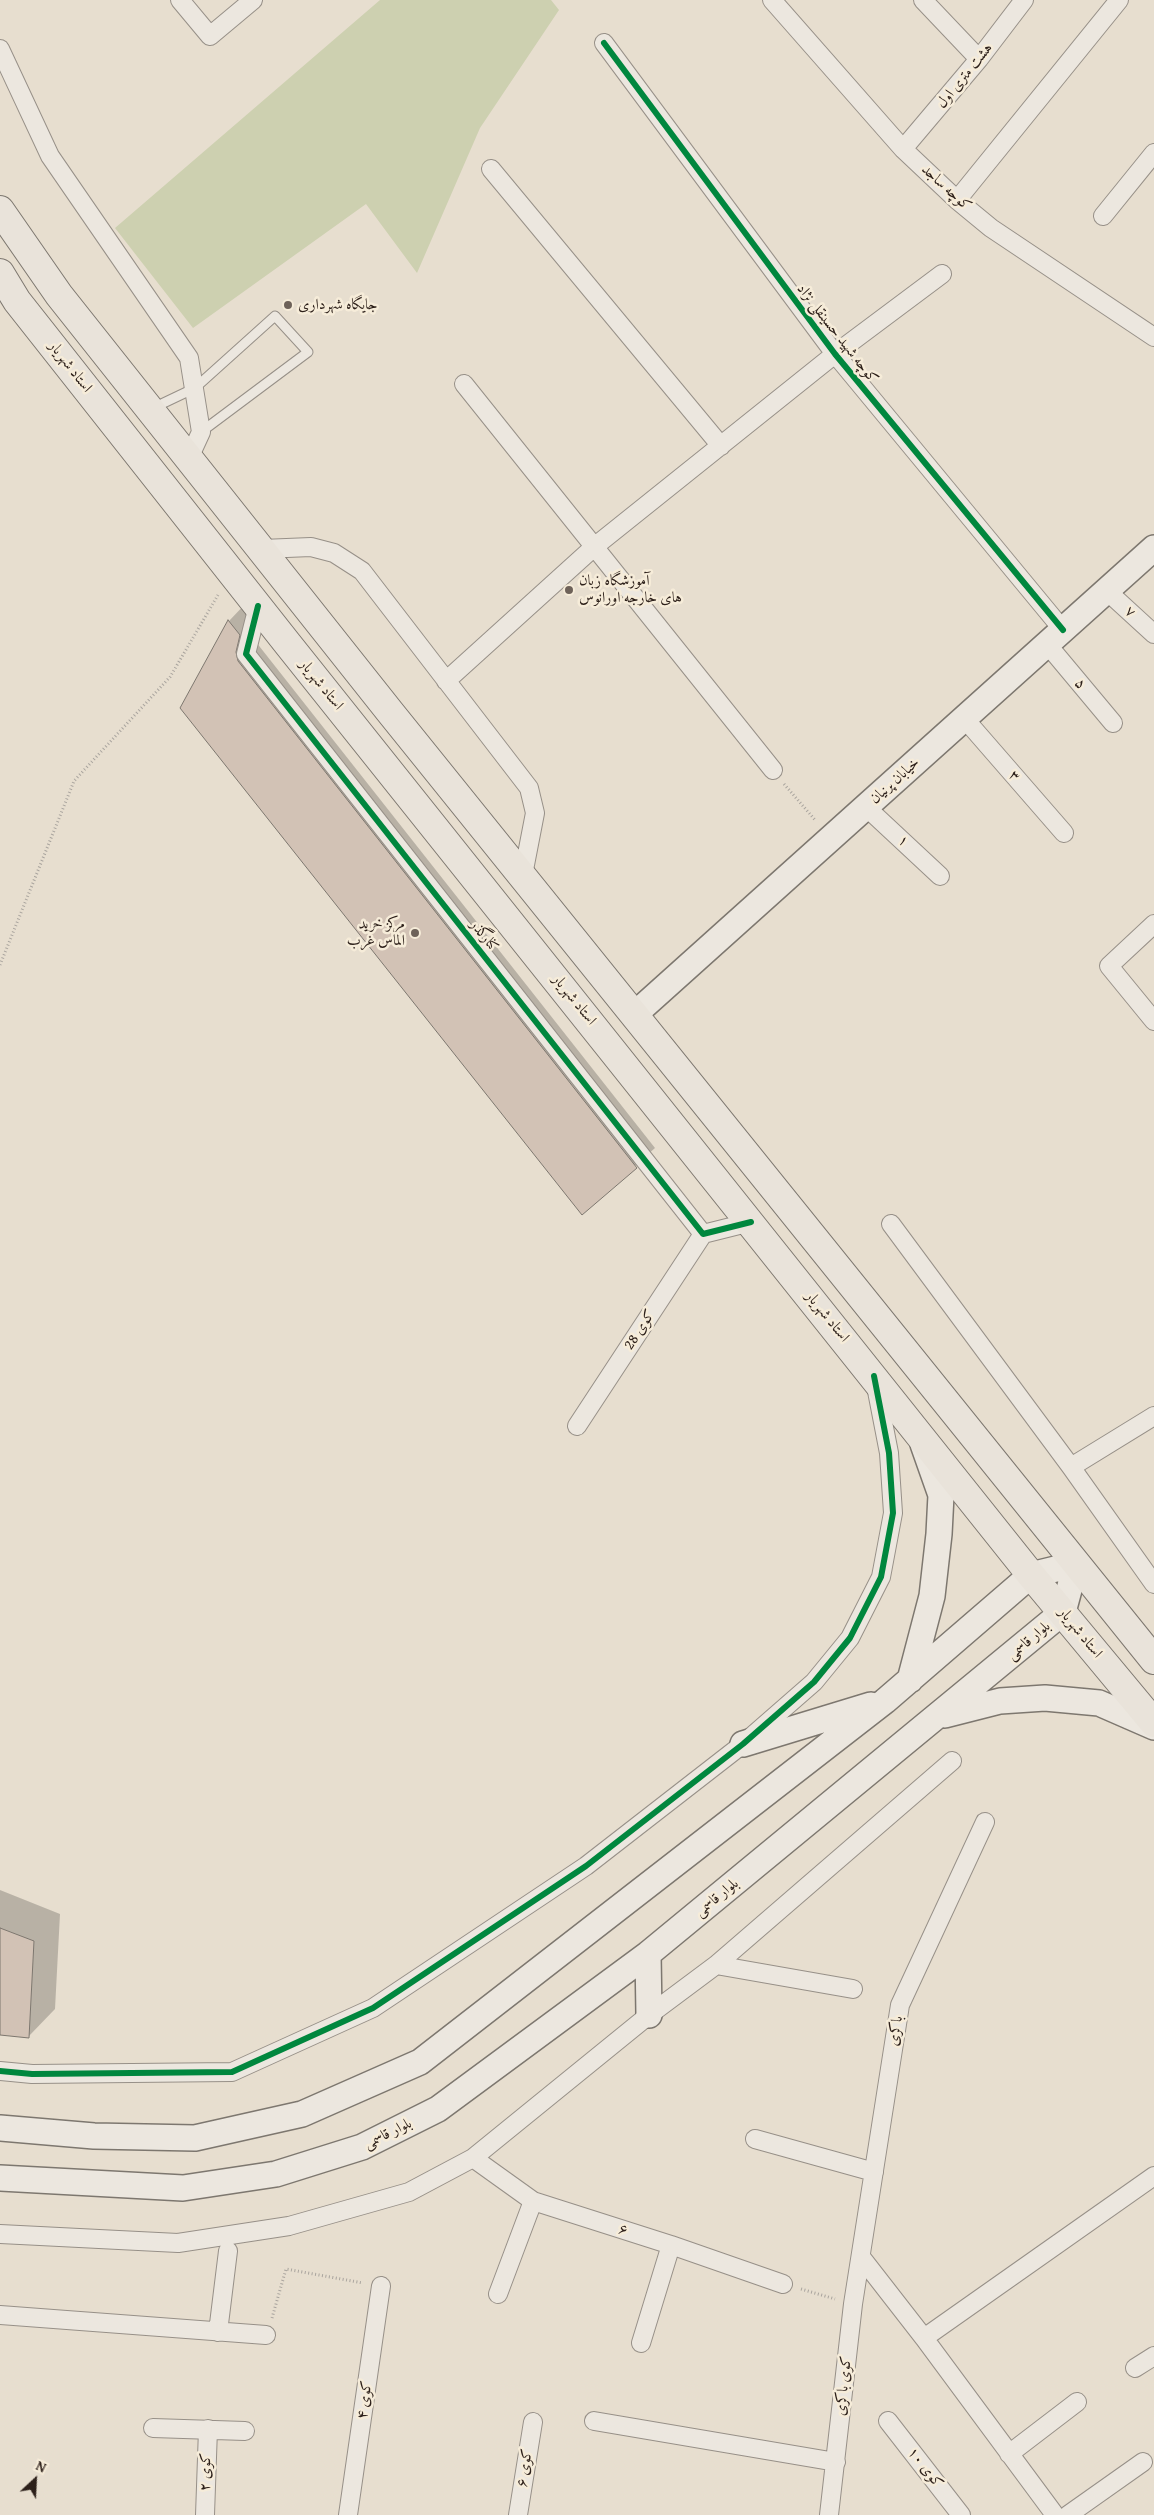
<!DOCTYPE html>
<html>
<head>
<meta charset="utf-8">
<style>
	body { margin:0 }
	#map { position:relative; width:1154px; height:2515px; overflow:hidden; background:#e7decf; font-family:"Gentium Book Plus",serif }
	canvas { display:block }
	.north { position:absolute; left:10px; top:2455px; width:50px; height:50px; -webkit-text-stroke:4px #f6ecd9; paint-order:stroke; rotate:25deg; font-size:14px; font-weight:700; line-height:20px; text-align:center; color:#2d201a }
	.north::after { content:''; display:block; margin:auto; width:18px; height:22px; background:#2d201a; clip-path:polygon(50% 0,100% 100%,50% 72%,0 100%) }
</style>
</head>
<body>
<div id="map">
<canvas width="1154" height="2515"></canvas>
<div class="north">N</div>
</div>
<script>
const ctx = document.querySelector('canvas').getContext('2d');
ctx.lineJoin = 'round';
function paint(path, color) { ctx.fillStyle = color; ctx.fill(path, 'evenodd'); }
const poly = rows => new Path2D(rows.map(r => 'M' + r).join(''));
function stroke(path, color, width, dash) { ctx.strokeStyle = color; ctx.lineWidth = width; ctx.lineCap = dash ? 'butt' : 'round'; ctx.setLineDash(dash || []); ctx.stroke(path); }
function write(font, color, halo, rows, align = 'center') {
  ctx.font = font + ' "Gentium Book Plus",Amiri,serif'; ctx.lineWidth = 5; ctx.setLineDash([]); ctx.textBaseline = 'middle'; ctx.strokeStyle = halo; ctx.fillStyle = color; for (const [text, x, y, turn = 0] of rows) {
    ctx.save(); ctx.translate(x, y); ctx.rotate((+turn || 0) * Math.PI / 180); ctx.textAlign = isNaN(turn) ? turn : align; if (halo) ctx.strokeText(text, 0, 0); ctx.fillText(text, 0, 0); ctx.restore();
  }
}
paint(poly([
	[380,0,551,0,559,10,480,128,417,273,366,204,193,328,115,228]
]), '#cdd0b0');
paint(poly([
	[247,602,256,642,655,1148,582,1213,181,707,229,621],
	[0,1890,60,1914,55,2009,29,2036,0,2034]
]), '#0003');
const building = poly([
	[228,620,240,635,236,652,238,661,637,1168,582,1215,180,708,228,620],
	[0,1928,34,1941,29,2038,0,2035,0,1928]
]);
paint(building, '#d2c2b5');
stroke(building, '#7d776f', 1);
const lane = poly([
	[153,408,195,388,275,316,308,352,201,432]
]);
const street = poly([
	[180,0,210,36,253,0],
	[772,0,903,149,957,200,991,228,1154,337],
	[923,0,979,59],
	[604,43,835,354,1063,630],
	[0,49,50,156,189,358,201,432,189,458],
	[903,149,979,59,1024,0],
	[491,169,721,446],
	[957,200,1119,0],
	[1103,216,1154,153],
	[464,384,773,770],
	[262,549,311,547,334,553,362,571,529,788,535,813,523,875],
	[1107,591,1154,634],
	[258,606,246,654,703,1234,751,1222],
	[1047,644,1113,723],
	[446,681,594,547,835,354,942,274],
	[964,718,1064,833],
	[866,807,940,876],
	[1154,924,1109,966,1154,1021],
	[891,1224,1071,1467,1154,1584],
	[577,1426,703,1234],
	[1071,1467,1154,1416],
	[716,1965,853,1989],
	[0,2071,32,2074,232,2072,373,2008,586,1866,743,1744,814,1682,850,1638,881,1577,893,1513,889,1453,876,1386],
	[755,2139,874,2172],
	[473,2158,533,2201,671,2245,783,2284],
	[0,2234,178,2243,289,2226,409,2192,473,2158,649,2015,716,1965,952,1761],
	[861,2257,924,2338,1055,2515],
	[498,2294,533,2201],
	[0,2315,266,2335],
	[218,2332,228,2251],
	[924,2338,1154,2176],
	[641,2343,671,2245],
	[1135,2368,1154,2356],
	[594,2421,836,2462],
	[888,2421,961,2515],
	[153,2428,245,2431],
	[1009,2454,1077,2402],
	[205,2515,208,2429],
	[348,2515,381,2286],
	[518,2515,533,2422],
	[829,2515,853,2304,900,2005,985,1822],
	[1068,2515,1143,2462]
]);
const secondary = poly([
	[635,1014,1154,548],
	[910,1680,932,1596,939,1534,941,1495,923,1444],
	[945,1715,1000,1701,1045,1698,1099,1703,1154,1727],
	[743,1744,871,1705],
	[648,1954,649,2015],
	[0,2128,94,2136,195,2138,302,2114,420,2062,885,1701,1031,1575,1076,1564,1063,1612,648,1954,438,2109,362,2147,276,2174,183,2188,0,2178]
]);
const primary = poly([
	[0,210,59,295,390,712,1154,1660],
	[0,273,17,301,287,643,1031,1575,1154,1723]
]);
stroke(lane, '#979088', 11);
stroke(street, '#979088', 20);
stroke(secondary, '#7d776f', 28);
stroke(primary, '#7d776f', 30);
stroke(poly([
	[784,784,816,821],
	[0,965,74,781,170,677,218,595],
	[801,2289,835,2299],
	[272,2318,286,2269,363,2283]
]), '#a9a49e', 3, [1, 2.5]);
stroke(lane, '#ece7df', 9);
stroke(street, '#ece7df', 18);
stroke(secondary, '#ece7df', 25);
stroke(primary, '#e9e3da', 28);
stroke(poly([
	[604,43,835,354,1063,630],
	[258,606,246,654,703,1234,751,1222],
	[0,2071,32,2074,232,2072,373,2008,586,1866,743,1744,814,1682,850,1638,881,1577,893,1513,889,1453,874,1376]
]), '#00873e', 6);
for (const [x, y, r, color] of [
	[288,305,5,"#6e6259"],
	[569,590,5,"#6e6259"],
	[415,933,5,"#6e6259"]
]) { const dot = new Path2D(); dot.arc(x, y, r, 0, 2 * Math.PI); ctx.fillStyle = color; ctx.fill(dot); stroke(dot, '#f6ecd9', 2); }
write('15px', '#2d201a', '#f6ecd9', [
	["هشت متری اول",965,76,-51],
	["کوچه ساجد",946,188,42],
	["کوچه شهید حسینقلی نژاد",837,334,52],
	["استاد شهریار",70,367,52],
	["۷",1130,612,43],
	["۵",1080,684,50],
	["استاد شهریار",321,685,51],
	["۳",1014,776,49],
	["خیابان پرنیان",895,781,-42],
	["۱",903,841,43],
	["کنارگذر",484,936,52],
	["استاد شهریار",574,1000,51],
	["استاد شهریار",827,1317,51],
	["کوی 28",640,1330,-57],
	["استاد شهریار",1080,1633,51],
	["بلوار قاسمی",1029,1641,-40],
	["بلوار قاسمی",717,1898,-39],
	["باکری",896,2031,-81],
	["بلوار قاسمی",388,2134,-26],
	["۶",623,2230,18],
	["کوی باکری",844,2386,-84],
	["کوی ۴",365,2400,-82],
	["کوی ۶",525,2468,-81],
	["کوی ۱۰",925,2468,52],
	["کوی ۲",206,2472,-88]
]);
write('15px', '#2d201a', '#f6ecd9', [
	["جایگاه شهرداری",298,305],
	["آموزشگاه زبان",579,581],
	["های خارجه اورانوس",579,598],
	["مرکز خرید",405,924,"right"],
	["الماس غرب",405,941,"right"]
], 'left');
</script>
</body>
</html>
